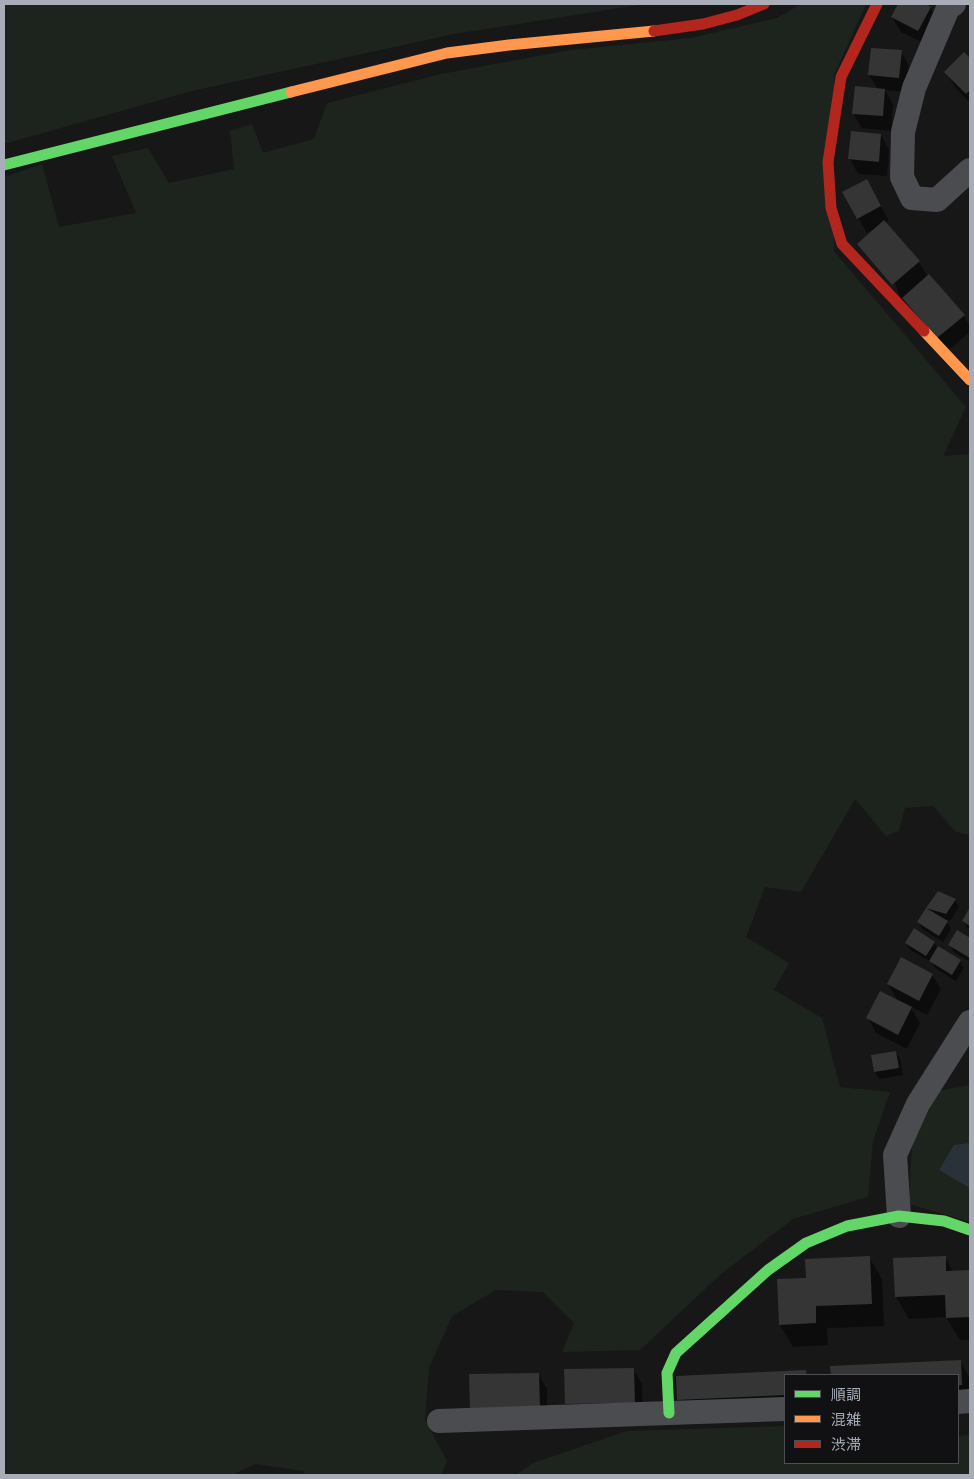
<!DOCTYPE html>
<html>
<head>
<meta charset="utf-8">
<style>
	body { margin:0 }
	#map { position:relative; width:974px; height:1479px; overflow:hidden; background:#171717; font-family:Quicksand,"Noto Sans JP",sans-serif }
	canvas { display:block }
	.frame { position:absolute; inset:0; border:5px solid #a8adb8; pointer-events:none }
	.legend { position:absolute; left:784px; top:1374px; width:175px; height:90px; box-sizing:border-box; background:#111113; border:1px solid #4d4f55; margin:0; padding:6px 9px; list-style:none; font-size:15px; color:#a8adb8 }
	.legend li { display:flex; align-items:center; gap:10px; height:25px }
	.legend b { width:25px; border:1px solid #4d4f55 }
</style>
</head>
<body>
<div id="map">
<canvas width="974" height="1479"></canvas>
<div class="frame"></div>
<ul class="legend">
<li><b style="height:6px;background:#63d668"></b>順調</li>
<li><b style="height:6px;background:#ff974d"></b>混雑</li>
<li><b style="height:6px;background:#b3261e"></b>渋滞</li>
</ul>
</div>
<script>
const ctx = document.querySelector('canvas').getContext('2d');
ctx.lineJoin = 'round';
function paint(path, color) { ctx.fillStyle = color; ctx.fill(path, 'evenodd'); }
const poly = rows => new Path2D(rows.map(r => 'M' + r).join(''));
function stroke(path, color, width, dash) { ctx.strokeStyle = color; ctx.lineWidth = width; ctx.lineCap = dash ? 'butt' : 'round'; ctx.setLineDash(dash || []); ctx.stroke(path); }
paint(poly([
	[4,4,645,4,454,34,192,91,4,144],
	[801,4,866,4,834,75,834,251,966,407,943,456,970,454,970,835,956,832,933,806,905,808,899,831,886,836,855,799,801,892,765,887,746,937,789,963,774,990,822,1018,840,1087,890,1092,873,1141,868,1197,793,1219,721,1274,640,1350,562,1352,574,1323,543,1292,496,1290,452,1316,429,1368,425,1420,447,1461,441,1475,306,1475,303,1471,256,1464,231,1475,4,1475,4,177,42,164,59,227,136,213,112,156,148,148,169,183,234,169,230,131,252,124,263,153,314,139,327,103,441,74,571,50,690,38,777,18],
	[970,1085,970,1222,909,1204,912,1144,938,1091],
	[785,1426,785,1463,958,1463,958,1437,970,1434,970,1475,516,1475,533,1463,627,1431]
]), '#1d241e');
paint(poly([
	[970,1143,970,1188,939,1170,954,1145]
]), '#2a3239');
paint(poly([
	[899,4,923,4,930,7,939,22,927,45,901,32,892,17],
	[901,52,909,66,907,92,885,90,893,105,891,131,862,128,853,113,878,89,869,75],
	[964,54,970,60,970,103,955,87,946,72],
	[881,135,889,150,887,176,858,174,850,159],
	[844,193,875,195,889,221,885,223,919,262,928,277,964,316,970,327,970,332,946,352,901,299,874,229,867,233],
	[939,893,955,900,959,907,950,921,945,919,951,929,943,942,922,929,918,922],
	[970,910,970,929,967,928,963,921],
	[958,932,970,940,970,962,954,952,950,945],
	[934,942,938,949,960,961,964,968,956,981,935,968,931,961,931,962,910,950,906,943],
	[932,975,941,989,927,1015,910,1006,920,1023,907,1049,876,1033,868,1018,898,1001,888,984],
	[896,1052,900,1059,903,1075,879,1079,875,1072,873,1056],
	[869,1257,882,1279,884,1326,827,1328,828,1345,793,1347,780,1325,807,1279],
	[945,1257,953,1272,970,1271,970,1340,960,1340,946,1317,909,1319,896,1297],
	[960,1361,970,1379,970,1407,958,1407,958,1375,832,1375,831,1367],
	[633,1369,642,1384,643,1417,574,1418,566,1404],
	[806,1371,808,1375,785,1375,785,1418,678,1400,677,1377],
	[538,1374,547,1389,547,1422,480,1424]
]), '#0007');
paint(poly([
	[898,4,926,4,931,7,918,31,891,17],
	[871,48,902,50,899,78,868,75],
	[964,52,970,58,970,90,966,94,944,72],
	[855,86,885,89,883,116,852,114],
	[851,131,881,134,879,162,848,159],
	[867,179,881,206,857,219,842,192],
	[884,220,920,261,892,285,857,244],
	[929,274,965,315,937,338,902,298],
	[938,891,956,899,946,914,926,908],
	[970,907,970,926,962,921],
	[926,908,948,921,939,936,917,922],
	[914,928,935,942,926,956,905,943],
	[957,930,970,938,970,958,948,945],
	[938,946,961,960,952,975,929,961],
	[901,957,933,974,919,1001,887,984],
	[880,991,912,1007,898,1035,866,1018],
	[896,1051,899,1068,874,1072,871,1055],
	[870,1256,872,1304,816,1306,816,1323,779,1325,777,1279,806,1278,805,1259],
	[946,1256,946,1271,970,1270,970,1317,946,1318,945,1295,895,1297,893,1258],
	[961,1360,962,1385,958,1385,958,1375,831,1375,830,1366],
	[634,1368,635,1403,565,1404,564,1369],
	[806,1370,807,1375,785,1375,785,1395,677,1400,676,1376],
	[539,1373,540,1408,470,1409,469,1374]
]), '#353536');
stroke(poly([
	[954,4,948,8,914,88,903,132,902,177,912,198,937,200,970,170],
	[899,1216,895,1155,918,1104,970,1022],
	[958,1402,970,1401],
	[439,1421,785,1409]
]), '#4b4c50', 24);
stroke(poly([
	[4,165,291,92],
	[669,1413,667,1373,676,1353,768,1270,806,1243,847,1226,899,1216,944,1221,970,1230]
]), '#63d668', 11);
stroke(poly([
	[291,92,447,53,509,45,654,31],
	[924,331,970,380]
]), '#ff974d', 11);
stroke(poly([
	[877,4,841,77,828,162,831,208,842,244,924,331],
	[654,31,703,24,737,15,764,4]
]), '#b3261e', 11);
</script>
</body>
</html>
